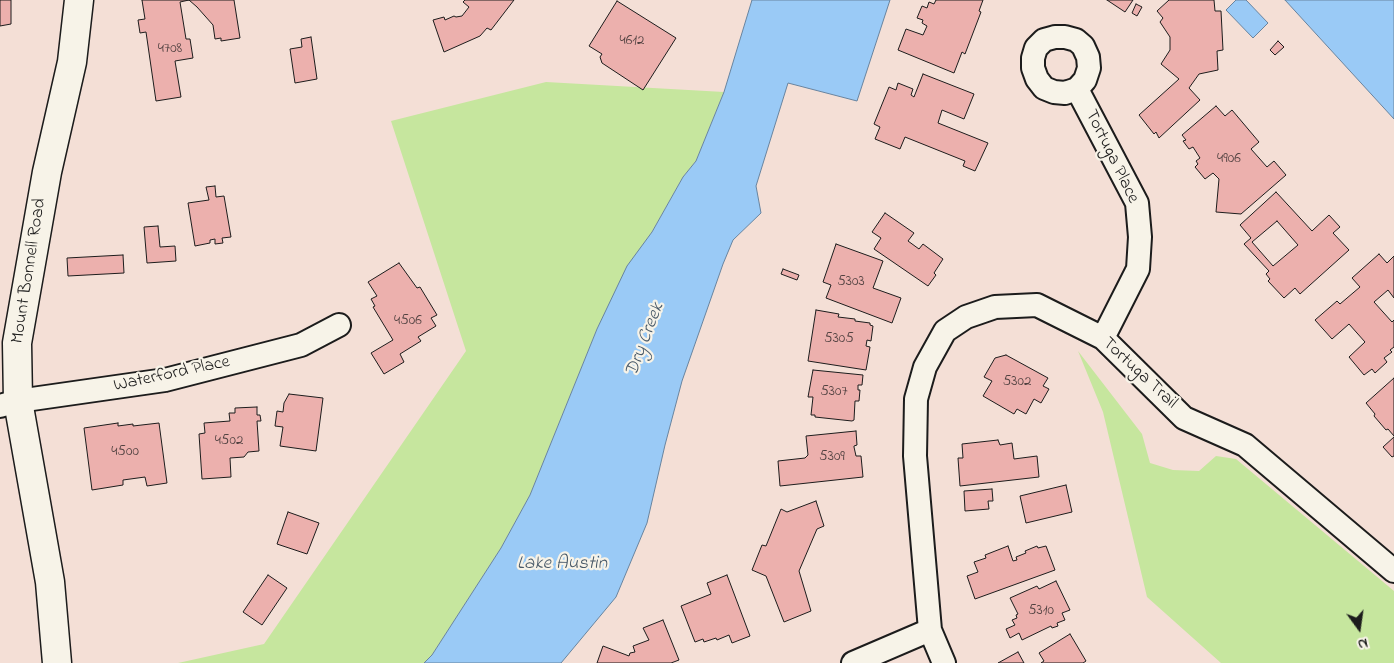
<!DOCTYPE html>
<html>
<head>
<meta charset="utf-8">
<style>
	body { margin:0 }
	#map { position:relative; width:1394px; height:663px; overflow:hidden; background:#f4dfd6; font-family:"Indie Flower",sans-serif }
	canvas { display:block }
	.north { position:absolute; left:1334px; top:603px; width:50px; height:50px; -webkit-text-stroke:4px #f7f3e8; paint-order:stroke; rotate:166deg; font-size:14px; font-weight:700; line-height:20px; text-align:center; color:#1c1c1c }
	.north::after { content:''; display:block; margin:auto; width:18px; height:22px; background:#1c1c1c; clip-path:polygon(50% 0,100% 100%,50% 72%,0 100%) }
</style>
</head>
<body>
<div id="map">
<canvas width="1394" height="663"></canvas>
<div class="north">N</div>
</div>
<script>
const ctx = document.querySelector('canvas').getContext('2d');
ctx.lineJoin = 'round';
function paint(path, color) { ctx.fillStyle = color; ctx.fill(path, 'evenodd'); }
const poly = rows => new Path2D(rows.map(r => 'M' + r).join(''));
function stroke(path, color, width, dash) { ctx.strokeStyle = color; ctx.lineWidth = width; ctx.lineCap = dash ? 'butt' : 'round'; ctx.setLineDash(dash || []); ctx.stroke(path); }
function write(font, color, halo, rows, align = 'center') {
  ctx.font = font + ' "Indie Flower",sans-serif'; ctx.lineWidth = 4.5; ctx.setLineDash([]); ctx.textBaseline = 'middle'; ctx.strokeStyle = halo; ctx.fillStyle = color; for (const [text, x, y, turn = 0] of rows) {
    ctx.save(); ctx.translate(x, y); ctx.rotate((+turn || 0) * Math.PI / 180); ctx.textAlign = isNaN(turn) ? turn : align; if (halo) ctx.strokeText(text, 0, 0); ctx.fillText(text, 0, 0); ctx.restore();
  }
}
paint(poly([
	[546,82,724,92,696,161,683,177,597,329,530,495,501,548,432,655,424,663,178,663,264,644,466,351,391,121],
	[1078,351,1142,434,1150,463,1173,470,1199,471,1216,456,1236,459,1394,591,1394,663,1221,663,1147,597,1103,412]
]), '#c6e69e');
const water = poly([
	[752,0,890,0,857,101,788,83,756,186,761,213,733,240,723,264,682,381,665,445,647,523,616,597,561,663,424,663,432,655,501,548,530,495,597,329,627,266,652,232,683,177,696,161,724,92,752,0],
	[1236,0,1246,0,1268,23,1253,38,1226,10,1236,0],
	[1285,0,1394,0,1394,119,1285,0]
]);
paint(water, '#9acaf6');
stroke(water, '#68849f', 1);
const building = poly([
	[0,0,11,0,11,24,0,26,0,0],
	[142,0,234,0,240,38,221,41,221,38,215,39,213,25,197,7,189,0,180,2,186,39,190,39,193,58,175,61,181,97,156,101,146,32,140,33,138,20,145,19,142,0],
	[465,0,514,0,491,30,487,28,480,36,444,52,433,20,444,17,445,20,454,16,456,17,462,16,469,7,463,2,465,0],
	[936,0,983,0,979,11,981,12,965,54,962,52,954,73,898,50,906,29,923,35,927,26,922,23,923,20,917,18,922,6,927,8,929,2,934,4,936,0],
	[1107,0,1133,0,1125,12,1107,0],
	[1169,0,1214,0,1215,11,1221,11,1223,50,1217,51,1218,70,1199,74,1189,88,1200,100,1159,138,1156,132,1154,134,1139,115,1179,79,1161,64,1170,50,1170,37,1160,22,1163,18,1157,11,1169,0],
	[617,1,676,38,643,90,602,63,600,57,602,54,589,46,617,1],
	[1136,4,1142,7,1137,16,1132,13,1136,4],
	[311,37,317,79,295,83,290,49,302,47,301,39,311,37],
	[1278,41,1284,47,1275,55,1270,50,1278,41],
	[923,74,974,94,964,119,942,110,938,123,988,143,975,171,963,166,965,161,905,137,900,149,875,139,880,127,874,124,889,87,896,90,898,83,913,89,911,95,914,97,923,74],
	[1216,106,1225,116,1232,110,1259,142,1251,149,1267,167,1274,161,1286,175,1241,214,1216,212,1219,179,1213,173,1205,179,1195,167,1198,164,1196,161,1200,158,1193,147,1189,149,1183,141,1186,140,1182,135,1216,106],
	[215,186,216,197,224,196,231,237,222,238,223,243,215,244,215,239,210,240,210,243,195,246,188,203,209,200,206,187,215,186],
	[1276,192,1312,231,1329,215,1340,227,1333,233,1349,250,1300,294,1295,288,1284,298,1268,281,1270,279,1266,274,1269,271,1244,244,1251,238,1240,225,1276,192],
	[1277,221,1298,245,1273,266,1252,242,1277,221],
	[885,213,914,233,908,241,919,249,923,244,943,259,934,273,936,275,928,286,874,249,881,238,872,232,885,213],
	[158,226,160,247,175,246,176,261,147,263,144,227,158,226],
	[836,244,883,261,873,288,901,298,892,323,826,298,831,285,823,282,836,244],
	[1379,254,1387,263,1394,256,1394,298,1388,290,1374,302,1392,322,1394,320,1394,347,1390,350,1392,352,1384,358,1387,362,1375,373,1372,369,1364,375,1349,357,1365,342,1349,324,1332,339,1315,320,1337,301,1340,304,1360,287,1352,278,1379,254],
	[123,255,124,273,68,276,67,258,123,255],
	[399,263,417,288,420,287,437,315,431,318,436,326,418,337,421,341,400,354,404,362,384,374,371,353,393,340,373,307,375,306,371,299,377,296,368,282,399,263],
	[783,269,799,275,797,280,781,274,783,269],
	[816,310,839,314,838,317,855,319,855,321,870,323,870,325,873,326,871,341,867,340,866,346,870,347,866,370,808,361,816,310],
	[1006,355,1048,378,1043,386,1049,389,1041,403,1034,399,1026,414,1017,409,1014,414,983,396,992,381,984,377,995,358,1006,355],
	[813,370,863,375,862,385,858,385,858,390,860,390,859,401,855,401,854,420,852,421,815,417,815,415,811,415,813,397,808,397,813,370],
	[1394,378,1394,436,1388,429,1386,430,1374,416,1375,414,1366,403,1394,378],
	[289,394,323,398,316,451,280,446,283,427,275,426,277,411,283,412,284,403,289,394],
	[257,407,257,415,260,415,261,421,257,421,259,451,248,452,244,457,230,458,231,477,202,479,199,434,205,433,204,423,230,421,229,413,235,413,235,408,257,407],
	[118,423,118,426,133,424,133,426,159,423,167,483,147,486,145,477,123,480,123,485,92,490,84,428,118,423],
	[856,431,857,445,854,446,854,447,856,456,861,456,863,477,780,486,778,461,805,458,808,455,806,436,856,431],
	[1394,437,1394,456,1392,457,1383,447,1394,437],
	[998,440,1000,445,1012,443,1014,459,1037,456,1039,477,960,486,958,458,963,458,962,444,998,440],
	[1066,485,1072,512,1026,523,1020,496,1066,485],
	[992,489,993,501,988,501,989,509,965,511,964,491,992,489],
	[816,501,824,526,817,529,799,571,811,611,784,622,766,576,752,570,762,545,766,546,781,509,787,512,816,501],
	[288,512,319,523,307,554,277,544,288,512],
	[1008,546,1013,561,1017,560,1016,557,1026,553,1025,551,1037,546,1038,548,1046,546,1055,570,975,599,967,576,978,572,974,562,986,558,985,555,1008,546],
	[268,575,287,588,262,625,243,612,268,575],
	[727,575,750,636,732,643,729,635,717,640,716,638,704,642,703,639,695,642,681,606,711,594,707,583,727,575],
	[1056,581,1070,610,1062,613,1065,620,1057,623,1058,626,1052,628,1051,626,1022,640,1019,633,1010,638,1006,629,1015,625,1012,620,1017,618,1016,615,1018,614,1010,598,1037,586,1039,589,1056,581],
	[663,620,679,660,671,663,597,663,603,646,629,656,630,653,635,652,633,646,649,640,643,628,663,620],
	[1070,634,1086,661,1083,663,1041,663,1044,661,1039,653,1070,634],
	[1018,652,1024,663,998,663,1018,652]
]);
paint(building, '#ecb0ad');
stroke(building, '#1c1c1c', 1);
const street = poly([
	[1055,37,1065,37,1076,40,1083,46,1088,57,1089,68,1085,80,1077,89,1065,93,1054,92,1044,88,1037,79,1033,68,1033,58,1036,48,1044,40,1055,37],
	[1077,89,1137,203,1140,237,1138,269,1103,338],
	[0,406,18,401,165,380,301,345,339,325],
	[853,663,930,630],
	[944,663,930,630,915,456,916,399,925,367,945,331,966,317,995,307,1037,305,1103,338,1184,418,1245,445,1394,571]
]);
const secondary = poly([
	[57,663,50,582,18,401,17,343,47,172,72,62,79,0]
]);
stroke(street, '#1c1c1c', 26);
stroke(secondary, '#1c1c1c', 31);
stroke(street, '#f7f3e8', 22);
stroke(secondary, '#f7f3e8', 28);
write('15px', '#504140', null, [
	["4612",632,42],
	["4708",170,50],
	["4906",1229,160],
	["5303",851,283],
	["4506",408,322],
	["5305",839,340],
	["5302",1017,383],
	["5307",834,393],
	["4502",229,442],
	["4500",125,453],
	["5309",832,458],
	["5310",1041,612]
]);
write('18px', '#1c1c1c', '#f7f3e8', [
	["Tortuga Place",1111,157,64],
	["Mount Bonnell Road",30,271,-81],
	["Tortuga Trail",1139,374,43],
	["Waterford Place",172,375,-12]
]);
write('italic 19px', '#485968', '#f7f3e8', [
	["Dry Creek",646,340,-69],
	["Lake Austin",562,565]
]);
</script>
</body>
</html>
